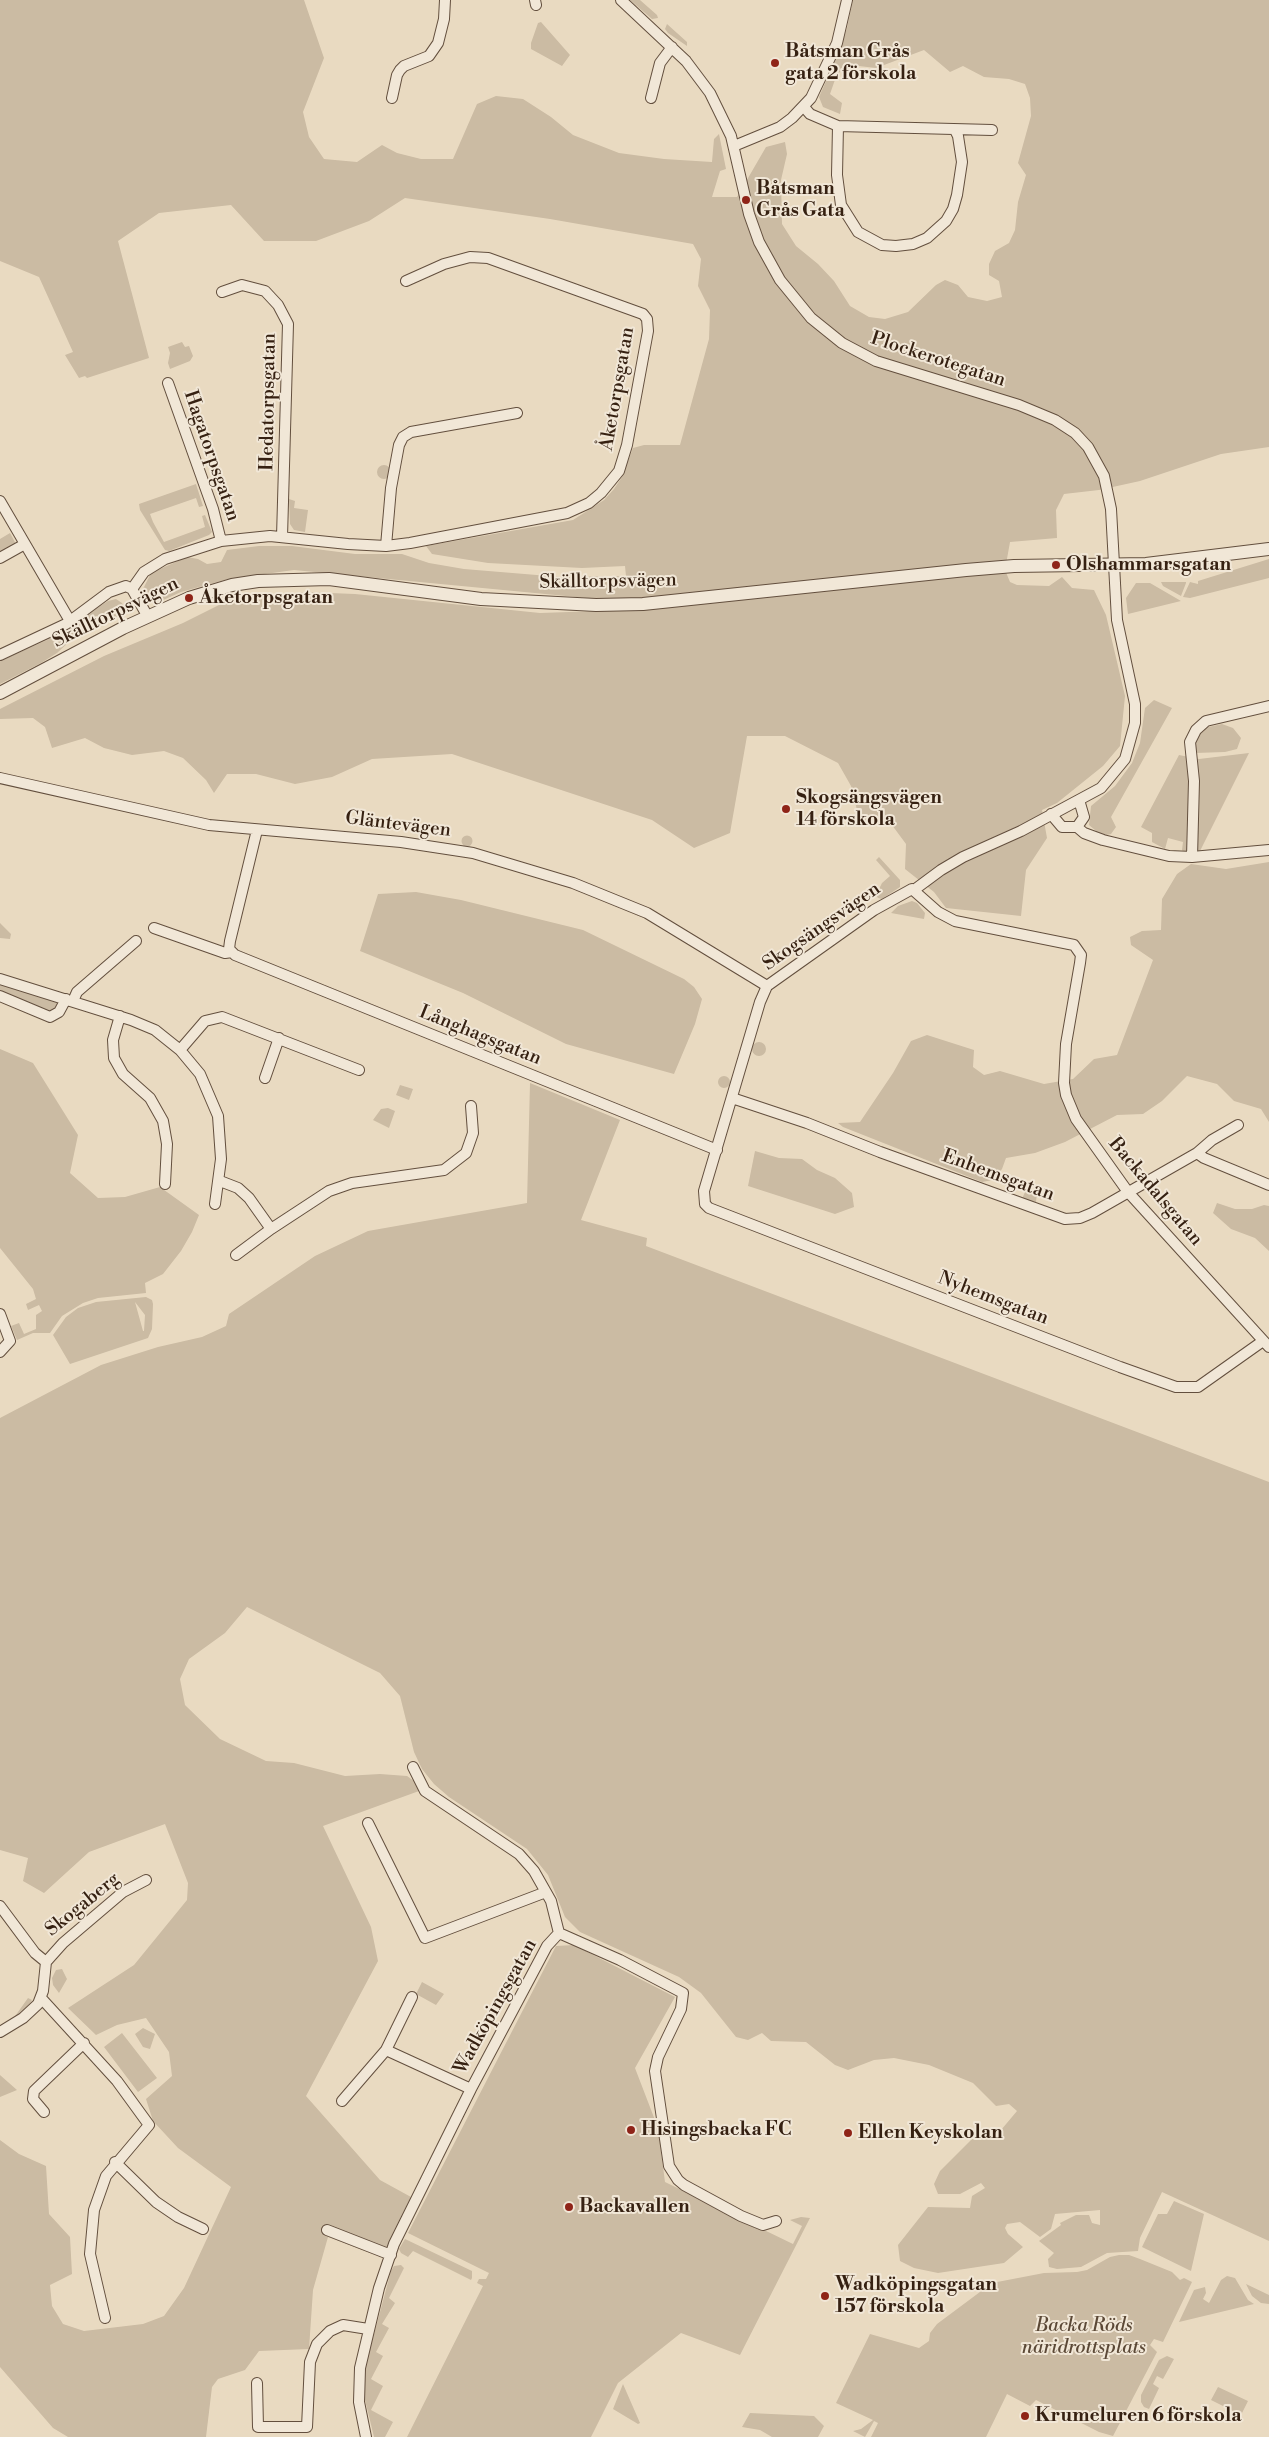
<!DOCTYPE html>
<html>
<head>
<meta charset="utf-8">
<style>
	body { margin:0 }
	canvas { display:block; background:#e9dac1 }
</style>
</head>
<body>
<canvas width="1269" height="2437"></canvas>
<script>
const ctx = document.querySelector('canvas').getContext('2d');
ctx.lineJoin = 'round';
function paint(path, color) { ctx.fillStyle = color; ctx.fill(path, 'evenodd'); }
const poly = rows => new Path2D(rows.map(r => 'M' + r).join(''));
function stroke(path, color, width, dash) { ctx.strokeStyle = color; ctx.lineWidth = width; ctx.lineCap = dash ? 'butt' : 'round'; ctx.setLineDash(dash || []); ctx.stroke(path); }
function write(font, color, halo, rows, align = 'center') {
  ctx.font = font + ' "Libre Bodoni",serif'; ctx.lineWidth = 4; ctx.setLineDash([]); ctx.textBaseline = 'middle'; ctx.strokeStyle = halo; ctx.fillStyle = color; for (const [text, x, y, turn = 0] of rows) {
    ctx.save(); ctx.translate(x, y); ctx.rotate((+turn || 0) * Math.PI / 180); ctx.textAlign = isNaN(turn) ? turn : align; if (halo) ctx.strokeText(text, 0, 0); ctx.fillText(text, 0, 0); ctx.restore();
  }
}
paint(poly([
	[0,0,304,0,324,58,303,112,309,137,324,159,357,162,382,145,397,153,421,159,453,159,477,104,496,96,523,99,551,117,573,135,619,153,664,159,712,162,714,139,719,134,726,169,720,171,712,197,737,197,766,147,785,142,787,154,781,180,782,224,796,246,818,264,834,281,850,306,869,317,885,319,908,312,936,285,945,280,958,285,968,297,987,301,1002,297,999,281,989,275,989,264,995,251,1009,243,1015,230,1018,202,1026,175,1018,163,1031,116,1030,98,1025,84,1009,79,984,77,963,66,950,72,924,50,876,68,850,65,837,74,830,94,842,103,840,114,823,107,819,97,839,52,847,28,853,0,1269,0,1269,447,1221,454,1140,481,1099,490,1064,494,1056,510,1057,538,1010,542,1005,570,1010,582,1017,585,1049,586,1062,577,1072,588,1094,590,1106,615,1125,696,1120,746,1103,766,1057,803,1042,810,1047,838,1026,870,1021,916,946,908,934,892,905,869,906,844,886,817,860,822,851,786,838,763,785,736,747,736,730,833,694,848,652,820,452,754,372,759,332,777,295,784,256,774,227,774,214,793,206,780,183,758,164,751,132,755,104,748,85,738,52,748,45,727,33,718,0,719,0,709,104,656,183,623,231,599,305,592,355,594,540,613,628,610,627,598,587,598,294,570,228,579,181,592,159,602,148,599,142,591,151,573,187,557,198,559,207,564,221,562,227,550,259,546,292,546,355,554,402,554,429,563,464,569,561,577,626,576,625,566,582,568,488,563,432,554,426,546,573,520,604,500,614,489,622,477,633,448,644,445,680,445,709,339,710,310,698,286,701,259,693,244,550,219,405,198,369,221,316,241,264,241,231,205,159,213,118,241,149,358,87,378,85,376,79,378,65,355,73,352,39,277,0,261],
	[630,0,640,0,657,15,658,18,652,19],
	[541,22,570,55,562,66,531,49,531,43,538,23],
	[667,24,687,42,687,46,668,33,665,29],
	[182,342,185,347,189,346,193,356,190,361,170,369,168,363,170,353,168,347],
	'377 472a7 7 0 1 1 14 0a7 7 0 1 1-14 0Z',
	[196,484,203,506,199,507,196,498,150,514,153,522,164,542,205,527,202,516,205,515,212,532,209,535,169,551,165,550,140,510,139,504],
	[289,499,295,501,294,508,308,510,305,532,294,530,290,524],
	[10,533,16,544,0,554,0,539],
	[1269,559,1269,578,1190,598,1183,597,1190,582,1198,584,1198,581],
	[1161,582,1186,582,1186,583,1181,596,1163,586],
	[1136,583,1150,583,1181,601,1128,614,1126,598],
	[116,599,122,603,124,607,123,612,120,615,70,641,57,653,41,663,0,684,0,661,47,640,108,601],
	[1154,700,1172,708,1111,817,1116,827,1111,834,1102,836,1089,825,1091,806,1115,786,1132,763,1140,743,1145,708],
	[1222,724,1233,728,1241,738,1237,749,1225,752,1195,753,1193,741,1204,728],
	[1249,753,1199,853,1184,853,1182,850,1183,842,1168,838,1165,849,1152,842,1152,833,1141,827,1179,755,1199,759],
	'461.5 841a5.5 5.5 0 1 1 11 0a5.5 5.5 0 1 1-11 0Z',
	[879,857,900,880,900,887,882,899,878,898,876,895,882,883,890,876,876,860],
	[1269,862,1269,1122,1261,1109,1234,1101,1217,1084,1187,1076,1162,1101,1143,1114,1117,1115,1065,1142,1035,1153,1006,1158,1002,1169,993,1180,982,1182,843,1127,838,1123,860,1122,893,1073,911,1041,927,1035,974,1050,973,1067,984,1075,1000,1071,1044,1084,1073,1079,1094,1059,1117,1055,1153,960,1131,945,1130,937,1142,931,1161,930,1162,899,1177,874,1191,864,1226,869],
	[416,892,461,900,583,930,684,979,694,987,702,999,695,1024,674,1074,566,1044,463,993,360,951,378,894],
	[912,901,917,903,925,913,924,919,891,913,898,906],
	[0,923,11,934,10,939,0,938],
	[0,984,56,1001,58,1004,52,1014,0,993],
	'752 1049a7 7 0 1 1 14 0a7 7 0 1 1-14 0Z',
	[0,1049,33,1063,78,1135,70,1173,98,1198,125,1197,160,1187,199,1215,192,1232,181,1251,163,1274,145,1283,146,1293,98,1298,83,1303,62,1316,50,1333,33,1333,17,1340,11,1326,19,1323,24,1334,36,1329,36,1315,42,1311,39,1305,28,1310,26,1304,36,1299,33,1289,0,1248],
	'718 1082a6 6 0 1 1 12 0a6 6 0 1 1-12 0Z',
	[530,1083,620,1120,581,1220,647,1238,646,1246,1269,1482,1269,2241,1162,2192,1140,2238,1138,2251,1107,2253,1081,2267,1057,2269,1049,2267,1048,2259,1054,2253,1039,2241,1061,2225,1060,2223,1076,2215,1089,2215,1092,2223,1100,2225,1100,2210,1055,2214,1051,2229,1040,2237,1020,2222,1007,2224,1005,2228,1008,2234,1023,2247,1004,2263,938,2273,914,2268,900,2261,898,2245,928,2207,970,2208,972,2196,985,2188,981,2183,960,2194,938,2194,934,2184,940,2171,980,2131,996,2136,1017,2111,1009,2104,996,2106,973,2083,929,2065,894,2058,874,2060,848,2070,835,2065,806,2042,771,2041,762,2033,748,2040,736,2037,701,1993,679,1977,580,1932,565,1917,548,1875,527,1849,449,1797,434,1784,422,1769,414,1752,400,1696,380,1673,247,1607,225,1633,189,1659,180,1679,185,1705,220,1739,266,1761,294,1763,345,1776,380,1774,407,1776,414,1781,419,1791,323,1826,371,1927,378,1961,306,2096,380,2180,411,2197,384,2258,328,2237,313,2290,309,2349,259,2351,245,2370,218,2379,212,2387,206,2437,68,2437,53,2428,0,2367,0,2140,19,2154,46,2166,49,2214,70,2237,72,2274,50,2285,52,2306,63,2324,84,2331,143,2324,164,2316,184,2288,231,2187,178,2148,153,2121,146,2099,172,2076,169,2052,146,2018,117,2025,96,2035,68,2008,134,1965,187,1900,188,1883,165,1824,89,1852,44,1893,23,1881,28,1858,0,1850,0,1418,101,1365,158,1347,202,1337,226,1326,229,1314,315,1256,368,1231,527,1203],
	[400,1085,413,1089,409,1100,396,1095],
	[388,1108,395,1111,389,1128,373,1120,381,1109],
	[755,1151,779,1158,802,1159,817,1170,835,1178,852,1193,854,1207,835,1214,748,1186],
	[1025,1192,1033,1195,1034,1192,1037,1193,1036,1202,1022,1199],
	[1217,1203,1235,1209,1252,1209,1264,1205,1269,1206,1269,1251,1255,1238,1231,1229,1213,1213],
	[146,1297,152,1300,153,1304,152,1329,148,1338,70,1364,53,1335,66,1317,78,1308,96,1302],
	[135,1302,145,1315,144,1331,143,1331],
	[574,1945,675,1997,635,2068,658,2128,665,2182,793,2244,802,2226,790,2220,801,2217,810,2218,740,2355,681,2333,618,2383,591,2437,407,2437,483,2286,477,2283,479,2279,486,2279,489,2273,408,2233,556,1946],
	[62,1969,67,1979,59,1993,53,1985,52,1978,56,1970],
	[422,1982,444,1994,436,2005,416,1994],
	[28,1998,32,2000,30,2003,13,2019],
	[143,2028,155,2034,150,2049,143,2047,135,2034],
	[122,2033,157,2078,138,2092,104,2047],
	[0,2075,17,2090,0,2097],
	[1174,2201,1204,2214,1191,2271,1142,2247,1158,2214,1167,2214],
	[405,2239,472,2271,472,2278,471,2280,413,2251,408,2257,401,2253,399,2249],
	[1119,2255,1129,2255,1140,2259,1172,2272,1180,2280,1184,2278,1192,2282,1163,2342,1154,2339,1150,2345,1157,2352,1113,2436,1099,2432,1036,2400,1030,2406,1007,2394,986,2437,871,2437,878,2423,874,2421,865,2437,853,2431,861,2429,873,2420,836,2403,870,2334,919,2348,929,2341,930,2333,937,2324,992,2283,1044,2273,1077,2272,1087,2270,1110,2257],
	[401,2265,404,2268,389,2298,395,2303,382,2324,389,2328,376,2352,383,2356,371,2379,383,2386,371,2410,393,2422,385,2437,374,2437,365,2400,365,2368,391,2271,394,2266],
	[1227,2276,1235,2278,1248,2300,1254,2304,1179,2322,1194,2290,1205,2287,1206,2293,1203,2299,1209,2303,1221,2280],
	[1246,2284,1269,2295,1269,2304,1261,2303,1252,2296],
	[1167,2356,1174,2359,1163,2379,1157,2376,1153,2384,1159,2388,1149,2409,1144,2407,1141,2402,1141,2395,1159,2360],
	[623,2384,640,2423,638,2424,613,2409],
	[1218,2387,1248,2401,1241,2415,1211,2400],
	[750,2413,814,2416,824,2426,818,2437,772,2437,760,2430,742,2427]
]), '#cbbba3');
const minor = poly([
	[535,0,536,5],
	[621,0,686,61,710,93,731,136,749,214,759,242,780,280,811,318,842,343,876,361,1019,405,1055,420,1075,433,1088,447,1104,476,1111,509,1117,620,1135,704,1135,723,1125,759,1101,788,1021,831,963,857,941,870,914,890],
	[392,98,397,75,400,70,404,66,429,56,438,43,444,19,445,0],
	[651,98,660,63,672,47],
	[804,107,810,114,838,126,992,130],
	[838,126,837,175,841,205,858,232,882,245,896,246,913,244,927,238,946,221,953,209,957,195,962,162,958,136,955,130],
	[734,146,780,127,792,118,811,98,837,43,847,0],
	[222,292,242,285,265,291,278,305,288,324,282,537],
	[168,383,213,509,221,541],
	[0,501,70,621],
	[386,546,391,488,399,445,403,437,411,432,517,413],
	[0,558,25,544],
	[132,589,144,572,165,559,221,541,270,536,348,544,386,546,410,543,567,513,589,503,601,493,619,471,627,445,648,331,647,319,643,314,488,258,470,257,444,264,406,281],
	[0,655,66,624,109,592,126,586,132,589,148,617],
	[0,778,209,825,401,842,473,853,573,883,647,913,767,986],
	[1051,814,1062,827,1077,827,1084,817,1079,800],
	[1077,827,1084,833,1103,840,1169,856,1192,857,1269,850],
	[257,830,230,941,229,949,235,955,717,1150],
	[1192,857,1194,781,1190,742,1196,730,1206,721,1269,706],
	[154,928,225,953,232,952],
	[0,979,131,1020,155,1030,180,1050,200,1074,218,1116,221,1159,215,1204],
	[0,996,50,1017,59,1012,66,999],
	[73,1001,77,992,136,941],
	[120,1016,113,1040,114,1058,123,1074,150,1098,163,1121,167,1144,165,1184],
	[180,1050,205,1021,222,1017,359,1070],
	[265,1078,279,1038],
	[732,1098,807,1123,880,1152,1065,1219,1080,1218,1092,1213,1197,1153,1212,1140,1238,1125],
	[1197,1153,1204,1158,1269,1185],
	[220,1181,238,1188,249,1198,271,1229,329,1191,352,1183,444,1170,466,1153,473,1133,471,1106],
	[236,1255,271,1229],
	[0,1314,10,1341,0,1352],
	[1263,1341,1198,1387,1176,1387,1120,1367,709,1208,705,1204,704,1191,760,1002,767,986,874,910,912,889,938,912,955,921,1074,945,1081,955,1080,963,1066,1044,1064,1083,1066,1095,1076,1119,1128,1192,1269,1347],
	[413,1767,425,1791,519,1854,534,1871,551,1901,559,1933],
	[368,1823,425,1938,546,1892],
	[0,1906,35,1953,46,1962,63,1943,123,1892,146,1880],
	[42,1999,117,2081,149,2125,106,2176,94,2210,90,2254,105,2318],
	[0,2032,23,2018,38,2004,43,1991,46,1962],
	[386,2050,471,2089],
	[342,2101,386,2050,412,1997],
	[44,2112,33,2099,34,2091,84,2043],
	[115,2162,156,2202,178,2217,203,2229],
	[327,2230,391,2255],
	[257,2383,258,2427,307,2427,310,2362,317,2344,330,2331,343,2325,368,2329],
	[366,2437,359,2402,360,2368,379,2288,394,2244,471,2089,547,1946,559,1933,620,1960,683,1993,681,2009,658,2057,655,2071,669,2166,678,2180,684,2185,741,2216,763,2225,776,2221]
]);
const tertiary = poly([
	[0,693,123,628,189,598,232,585,258,581,329,579,481,599,596,605,643,604,966,570,1014,566,1146,564,1269,549]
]);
stroke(minor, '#634f3e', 12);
stroke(tertiary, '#634f3e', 14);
stroke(minor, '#f1e7d7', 10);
stroke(tertiary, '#f1e7d7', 12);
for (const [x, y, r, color] of [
	[775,63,5,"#8f2418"],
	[746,200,5,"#8f2418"],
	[1056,565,5,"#8f2418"],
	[189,598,5,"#8f2418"],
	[786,809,5,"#8f2418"],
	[631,2130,5,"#8f2418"],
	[848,2133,5,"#8f2418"],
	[569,2207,5,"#8f2418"],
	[825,2296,5,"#8f2418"],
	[1025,2416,5,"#8f2418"]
]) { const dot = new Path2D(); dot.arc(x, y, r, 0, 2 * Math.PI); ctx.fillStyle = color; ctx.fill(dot); stroke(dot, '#f1e7d7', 2); }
write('bold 19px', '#362112', '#f1e7d7', [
	["Båtsman Grås",785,52],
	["gata 2 förskola",785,74],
	["Båtsman",756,189],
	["Grås Gata",756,211],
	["Olshammarsgatan",1066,565],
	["Åketorpsgatan",199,598],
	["Skogsängsvägen",796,798],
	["14 förskola",796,820],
	["Hisingsbacka FC",641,2130],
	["Ellen Keyskolan",858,2133],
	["Backavallen",579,2207],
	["Wadköpingsgatan",835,2285],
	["157 förskola",835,2307],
	["Krumeluren 6 förskola",1035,2416]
], 'left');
write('19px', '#362112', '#f1e7d7', [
	["Plockerotegatan",938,360,18],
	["Åketorpsgatan",618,389,-80],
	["Hedatorpsgatan",269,402,-89],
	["Hagatorpsgatan",211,456,71],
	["Skälltorpsvägen",608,582,-1],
	["Skälltorpsvägen",116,613,-26],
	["Gläntevägen",398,825,7],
	["Skogsängsvägen",822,927,-35],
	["Långhagsgatan",480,1036,22],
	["Enhemsgatan",998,1176,20],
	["Backadalsgatan",1155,1192,50],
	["Nyhemsgatan",993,1299,21],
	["Skogaberg",83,1905,-39],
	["Wadköpingsgatan",496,2007,-61]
]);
write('italic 19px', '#5b4836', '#f1e7d7', [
	["Backa Röds",1084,2326],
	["näridrottsplats",1084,2348]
]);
</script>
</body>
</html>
